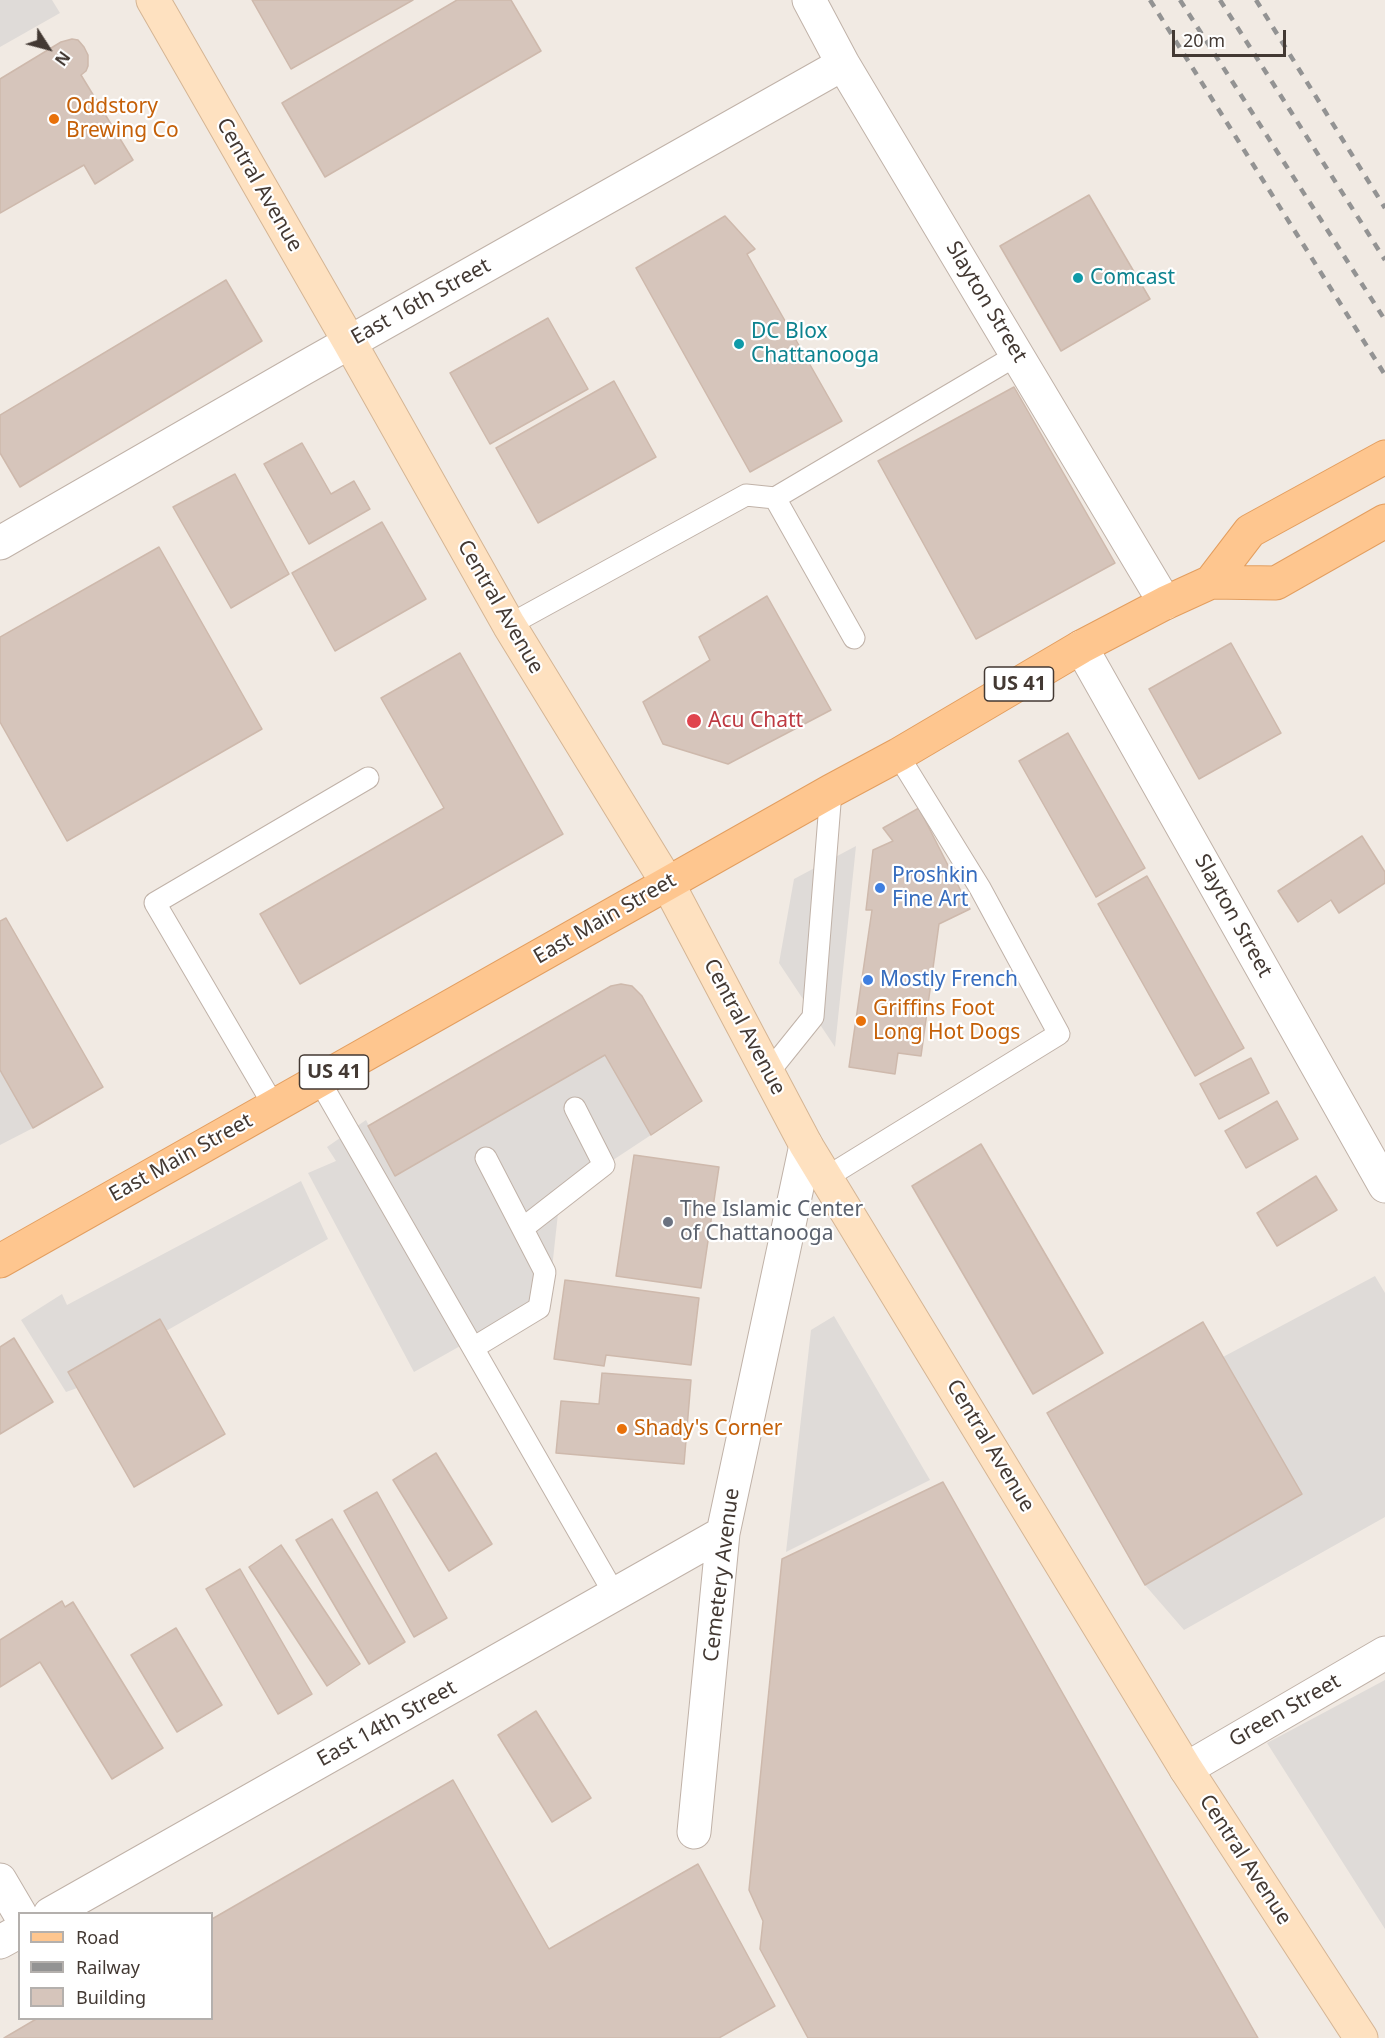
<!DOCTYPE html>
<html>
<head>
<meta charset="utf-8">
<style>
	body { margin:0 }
	#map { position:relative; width:1385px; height:2038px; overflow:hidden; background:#f1eae3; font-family:"Noto Sans",sans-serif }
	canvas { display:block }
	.legend { position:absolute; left:18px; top:1912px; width:195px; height:108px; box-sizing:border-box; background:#fff; border:2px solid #b4b0ad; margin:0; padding:8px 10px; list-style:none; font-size:18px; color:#433933 }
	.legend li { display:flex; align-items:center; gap:12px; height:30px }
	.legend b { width:30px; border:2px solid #b4b0ad }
	.north { position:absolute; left:18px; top:18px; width:60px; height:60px; -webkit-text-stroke:4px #fff; paint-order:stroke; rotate:126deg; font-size:16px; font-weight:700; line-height:24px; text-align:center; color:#433933 }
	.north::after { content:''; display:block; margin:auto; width:21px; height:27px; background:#433933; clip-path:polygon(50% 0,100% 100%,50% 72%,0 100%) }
	.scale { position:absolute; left:1172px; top:30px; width:114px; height:27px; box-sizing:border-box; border:3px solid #433933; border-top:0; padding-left:8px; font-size:18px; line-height:21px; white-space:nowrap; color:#433933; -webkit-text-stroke:4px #fff; paint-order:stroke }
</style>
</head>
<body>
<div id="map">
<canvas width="1385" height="2038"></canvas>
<ul class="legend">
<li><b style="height:8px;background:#fec68f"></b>Road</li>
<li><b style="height:8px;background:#939393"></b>Railway</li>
<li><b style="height:16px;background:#d6c5bb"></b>Building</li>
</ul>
<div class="north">N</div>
<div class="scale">20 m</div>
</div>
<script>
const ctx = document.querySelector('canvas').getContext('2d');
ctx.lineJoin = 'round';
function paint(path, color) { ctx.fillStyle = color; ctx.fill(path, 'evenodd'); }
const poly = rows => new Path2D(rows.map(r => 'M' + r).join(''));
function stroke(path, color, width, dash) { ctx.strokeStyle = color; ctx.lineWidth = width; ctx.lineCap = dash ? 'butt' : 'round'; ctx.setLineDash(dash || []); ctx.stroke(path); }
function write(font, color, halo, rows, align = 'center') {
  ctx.font = font + ' "Noto Sans",sans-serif'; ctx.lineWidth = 4.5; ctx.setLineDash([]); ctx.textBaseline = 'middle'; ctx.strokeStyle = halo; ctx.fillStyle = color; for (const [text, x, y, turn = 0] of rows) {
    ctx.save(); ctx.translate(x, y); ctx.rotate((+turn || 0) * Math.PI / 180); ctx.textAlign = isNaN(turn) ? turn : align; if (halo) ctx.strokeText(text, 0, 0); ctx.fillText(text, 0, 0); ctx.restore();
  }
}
paint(poly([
	[0,0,52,0,60,13,0,47],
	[856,846,835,1047,779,963,794,879],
	[605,1055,651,1135,560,1195,549,1296,414,1372,308,1173,336,1161,327,1147,366,1120,395,1176],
	[0,1070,33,1128,0,1145],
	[301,1181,328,1239,166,1331,159,1319,68,1372,77,1388,66,1392,21,1320,62,1294,67,1305],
	[1375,1276,1385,1293,1385,1517,1184,1630,1145,1585,1223,1357],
	[834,1316,930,1480,786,1552,811,1330],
	[1385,1680,1385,1929,1267,1743]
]), '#dfdbd8');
const building = poly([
	[252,0,413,0,291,69,252,0],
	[457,0,511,0,541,51,325,177,282,103,457,0],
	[72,39,78,40,84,47,88,55,88,66,86,71,81,75,133,160,95,184,84,165,0,213,0,79,61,42,72,39],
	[1089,195,1150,299,1061,351,1000,246,1089,195],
	[725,216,755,249,747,254,842,421,750,472,636,268,725,216],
	[226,280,262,341,20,487,0,453,0,415,226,280],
	[548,318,588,389,490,444,450,373,548,318],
	[614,381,656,457,538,523,496,448,614,381],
	[1014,387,1115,563,976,639,878,461,1014,387],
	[302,443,331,494,354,481,370,509,309,544,264,464,302,443],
	[235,474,289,574,231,608,173,507,235,474],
	[382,522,426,599,335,651,292,573,382,522],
	[159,547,262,729,67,841,0,722,0,637,159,547],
	[767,596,831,710,728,764,663,744,643,702,710,660,699,637,767,596],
	[1231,643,1281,733,1199,779,1149,689,1231,643],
	[460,653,563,834,300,984,260,914,444,808,381,698,460,653],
	[1068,733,1145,868,1096,897,1019,761,1068,733],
	[919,808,970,909,939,924,921,1056,898,1053,895,1074,849,1067,872,910,866,910,873,850,893,841,883,828,919,808],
	[1362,836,1385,872,1385,883,1339,913,1331,900,1298,922,1278,891,1362,836],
	[1147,876,1244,1048,1195,1076,1098,904,1147,876],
	[6,918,103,1087,33,1128,0,1070,0,921,6,918],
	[621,984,632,986,642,996,702,1101,651,1135,605,1055,395,1176,368,1126,611,986,621,984],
	[1251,1058,1269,1093,1219,1119,1200,1084,1251,1058],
	[1277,1101,1298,1139,1246,1168,1225,1131,1277,1101],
	[981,1144,1103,1353,1033,1394,912,1186,981,1144],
	[634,1155,719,1167,701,1288,616,1276,634,1155],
	[1316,1176,1337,1210,1277,1246,1257,1213,1316,1176],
	[565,1280,699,1298,691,1365,606,1355,604,1366,554,1359,565,1280],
	[160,1319,225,1434,134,1487,68,1372,160,1319],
	[1203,1322,1302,1494,1145,1585,1047,1413,1203,1322],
	[14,1338,53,1402,0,1434,0,1347,14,1338],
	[602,1373,691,1380,684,1464,556,1453,561,1401,599,1404,602,1373],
	[436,1453,492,1544,449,1571,393,1480,436,1453],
	[943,1482,1258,2038,808,2038,760,1949,763,1921,749,1890,782,1559,943,1482],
	[377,1492,447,1618,414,1637,344,1511,377,1492],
	[332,1519,405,1642,369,1664,296,1540,332,1519],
	[281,1545,360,1664,327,1686,249,1567,281,1545],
	[240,1569,312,1694,278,1714,206,1589,240,1569],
	[62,1601,65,1607,73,1602,163,1748,112,1779,40,1662,0,1687,0,1640,62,1601],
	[176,1628,222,1705,177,1732,131,1655,176,1628],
	[536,1711,591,1798,552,1822,498,1735,536,1711],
	[453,1780,549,1949,698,1864,775,2006,719,2038,4,2038,38,2018,212,2018,212,1919,453,1780]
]);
paint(building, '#d6c5bb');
stroke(building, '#ceb9ac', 1.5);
const lane = poly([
	[775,498,854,638],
	[509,625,746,495,775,498,1017,355],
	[768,1073,813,1017,831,791],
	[319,1080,615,1595],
	[274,1106,155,903,368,778],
	[827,1177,1059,1034,980,888,898,755],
	[523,1228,604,1165,575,1108],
	[473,1348,539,1308,545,1272,486,1158]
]);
const street = poly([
	[809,0,843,64,1165,603],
	[0,543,304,368,843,64],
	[1081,647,1385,1186],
	[1186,1769,1385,1653],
	[694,1832,723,1533,806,1145],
	[0,1880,20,1914],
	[50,1914,723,1533],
	[0,1942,20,1931]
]);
const secondary = poly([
	[153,0,350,343,509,625,668,884,806,1145,1186,1769,1361,2038]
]);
const primary = poly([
	[1211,582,1250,531,1385,457],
	[0,1261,831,791,898,755,1081,647,1165,603,1211,582,1276,583,1385,521]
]);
stroke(lane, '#c0b2a8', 23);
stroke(street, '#c0b2a8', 35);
stroke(secondary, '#d5b594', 35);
stroke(primary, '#e39e5f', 35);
stroke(lane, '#fff', 21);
stroke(street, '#fff', 33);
stroke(secondary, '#fee1c0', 33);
stroke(primary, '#fec68f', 33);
stroke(poly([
	[1150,0,1385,375],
	[1180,0,1385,320],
	[1220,0,1385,260],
	[1256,0,1385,208]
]), '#939393', 4.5, [8, 8]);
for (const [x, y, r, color] of [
	[54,119,6,"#e8710a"],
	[1078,278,6,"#0f9aa8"],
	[739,344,6,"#0f9aa8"],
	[694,721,8,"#e0444e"],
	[880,888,6,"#3f7fe0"],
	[868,980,6,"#3f7fe0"],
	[861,1021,6,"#e8710a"],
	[668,1222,6,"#6b7280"],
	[622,1429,6,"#e8710a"]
]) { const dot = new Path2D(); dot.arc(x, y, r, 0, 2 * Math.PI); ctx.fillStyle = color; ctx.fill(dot); stroke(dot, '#fff', 2); }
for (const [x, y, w] of [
	[1019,684,69],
	[334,1072,69]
]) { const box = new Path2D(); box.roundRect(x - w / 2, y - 17, w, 34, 4.5); ctx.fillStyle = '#fff'; ctx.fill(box); stroke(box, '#433933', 1.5); }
write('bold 20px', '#433933', null, [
	["US 41",1019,684],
	["US 41",334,1072]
]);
write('21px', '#c56008', '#fff', [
	["Oddstory",66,107],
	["Brewing Co",66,131],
	["Griffins Foot",873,1009],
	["Long Hot Dogs",873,1033],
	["Shady's Corner",634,1429]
], 'left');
write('21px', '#433933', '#fff', [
	["Central Avenue",259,185,60],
	["East 16th Street",421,302,-29],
	["Slayton Street",986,302,59],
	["Central Avenue",500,607,60],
	["Slayton Street",1233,916,61],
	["East Main Street",605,919,-30],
	["Central Avenue",744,1027,62],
	["East Main Street",181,1158,-29],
	["Central Avenue",990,1446,59],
	["Cemetery Avenue",722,1575,-83],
	["Green Street",1285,1711,-30],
	["East 14th Street",387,1724,-29],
	["Central Avenue",1245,1860,57]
]);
write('21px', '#0d838f', '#fff', [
	["Comcast",1090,278],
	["DC Blox",751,332],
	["Chattanooga",751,356]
], 'left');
write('21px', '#be3a42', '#fff', [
	["Acu Chatt",708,721]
], 'left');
write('21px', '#366cbe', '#fff', [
	["Proshkin",892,876],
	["Fine Art",892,900],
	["Mostly French",880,980]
], 'left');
write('21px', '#5b616d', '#fff', [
	["The Islamic Center",680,1210],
	["of Chattanooga",680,1234]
], 'left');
</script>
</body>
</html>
